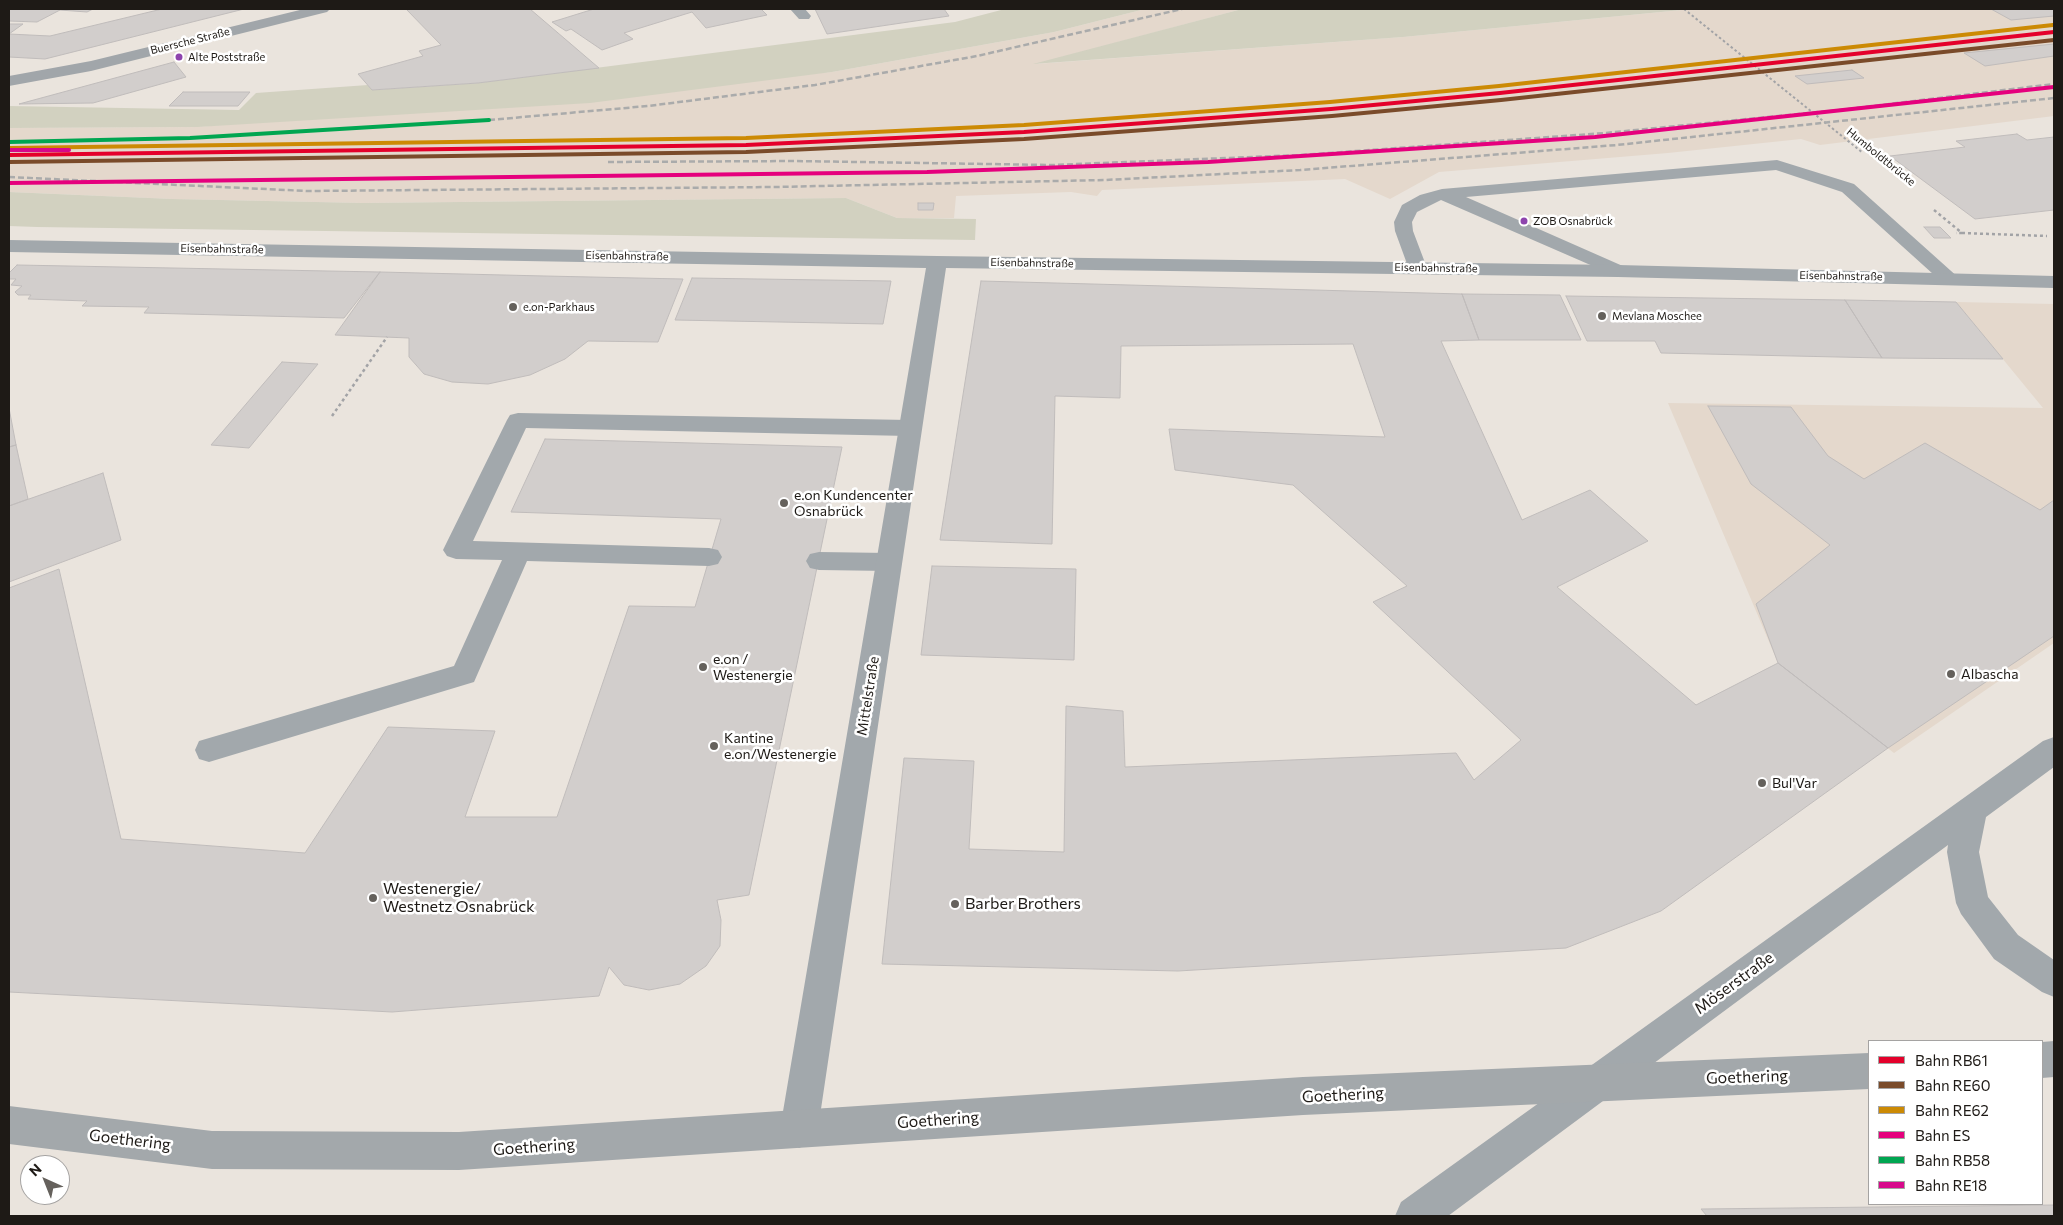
<!DOCTYPE html>
<html>
<head>
<meta charset="utf-8">
<style>
	body { margin:0 }
	#map { position:relative; width:2063px; height:1225px; overflow:hidden; background:#eae4dd; font-family:Commissioner,sans-serif }
	canvas { display:block }
	.frame { position:absolute; inset:0; border:10px solid #1e1a16; pointer-events:none }
	.legend { position:absolute; left:1868px; top:1040px; width:175px; height:165px; box-sizing:border-box; background:#fff; border:1px solid #a5a3a2; margin:0; padding:6px 9px; list-style:none; font-size:15px; color:#1e1a16 }
	.legend li { display:flex; align-items:center; gap:10px; height:25px }
	.legend b { width:25px; border:1px solid #a5a3a2 }
	.north { position:absolute; left:20px; top:1155px; width:50px; height:50px; box-sizing:border-box; background:#fff; border:1px solid #a5a3a2; border-radius:50%; rotate:316deg; font-size:14px; font-weight:700; line-height:20px; text-align:center; color:#1e1a16 }
	.north::after { content:''; display:block; margin:auto; width:18px; height:22px; background:#65615c; clip-path:polygon(50% 0,100% 100%,50% 72%,0 100%) }
</style>
</head>
<body>
<div id="map">
<canvas width="2063" height="1225"></canvas>
<div class="frame"></div>
<ul class="legend">
<li><b style="height:6px;background:#e4002b"></b>Bahn RB61</li>
<li><b style="height:6px;background:#7a4b2a"></b>Bahn RE60</li>
<li><b style="height:6px;background:#cc8a04"></b>Bahn RE62</li>
<li><b style="height:6px;background:#e5007d"></b>Bahn ES</li>
<li><b style="height:6px;background:#00a651"></b>Bahn RB58</li>
<li><b style="height:6px;background:#d7098b"></b>Bahn RE18</li>
</ul>
<div class="north">N</div>
</div>
<script>
const ctx = document.querySelector('canvas').getContext('2d');
ctx.lineJoin = 'round';
function paint(path, color) { ctx.fillStyle = color; ctx.fill(path, 'evenodd'); }
const poly = rows => new Path2D(rows.map(r => 'M' + r).join(''));
function stroke(path, color, width, dash) { ctx.strokeStyle = color; ctx.lineWidth = width; ctx.lineCap = dash ? 'butt' : 'round'; ctx.setLineDash(dash || []); ctx.stroke(path); }
function write(font, color, halo, rows, align = 'center') {
  ctx.font = font + ' Commissioner,sans-serif'; ctx.lineWidth = 5; ctx.setLineDash([]); ctx.textBaseline = 'middle'; ctx.strokeStyle = halo; ctx.fillStyle = color; for (const [text, x, y, turn = 0] of rows) {
    ctx.save(); ctx.translate(x, y); ctx.rotate((+turn || 0) * Math.PI / 180); ctx.textAlign = isNaN(turn) ? turn : align; if (halo) ctx.strokeText(text, 0, 0); ctx.fillText(text, 0, 0); ctx.restore();
  }
}
paint(poly([
	[1145,9,1242,9,1036,64,1403,37,1692,9,2054,9,2054,116,1820,145,1801,139,1668,153,1439,172,1390,199,1345,179,1102,190,1097,196,1071,192,956,196,954,218,897,218,846,198,363,203,173,199,9,192,9,128,198,127,832,72,1054,32],
	[1956,302,2054,304,2054,643,1894,753,1778,663,1668,403,2043,408]
]), '#e4d8cc');
paint(poly([
	[1005,9,1145,9,1054,32,832,72,590,103,198,127,9,128,9,106,239,110,256,93,368,85,372,90,478,83,955,22],
	[1242,9,1692,9,1403,37,1033,64],
	[9,192,173,199,363,203,846,198,897,218,976,219,975,240,37,227,9,226]
]), '#d2d1c0');
const building = poly([
	[9,9,93,9,87,12,60,10,37,22,9,21,9,9],
	[162,9,244,9,45,59,9,57,9,34,50,36,162,9],
	[406,9,530,9,599,68,478,83,372,90,358,74,423,56,419,51,441,45,406,9],
	[594,9,761,9,767,15,706,28,692,12,624,33,633,39,602,50,571,29,566,31,552,22,594,9],
	[815,9,944,9,949,16,827,34,815,9],
	[1991,9,2054,9,2054,16,2011,20,1991,9],
	[9,24,23,24,9,34,9,24],
	[2054,44,2054,56,1985,66,1964,53,2054,44],
	[174,62,186,77,93,103,19,104,174,62],
	[1852,70,1864,78,1807,84,1795,76,1852,70],
	[183,92,250,92,238,106,169,106,183,92],
	[2017,134,2027,140,2054,137,2054,210,1975,219,1890,156,1965,147,1956,141,2017,134],
	[918,203,934,203,933,210,918,210,918,203],
	[1924,227,1940,227,1951,238,1934,238,1924,227],
	[17,265,380,272,344,318,144,313,149,307,82,306,87,301,28,299,31,295,18,295,15,292,22,286,11,285,16,279,9,279,9,273,17,265],
	[380,272,545,276,683,279,658,342,588,341,565,359,530,375,488,384,452,382,424,374,409,357,409,338,335,335,380,272],
	[692,278,891,281,883,324,675,320,692,278],
	[981,281,1462,294,1479,340,1441,341,1522,520,1590,490,1648,541,1557,587,1696,705,1778,663,1888,748,1661,911,1566,948,1178,971,882,964,904,758,974,761,969,849,1064,852,1066,706,1123,711,1125,767,1456,753,1474,780,1521,740,1373,602,1407,586,1293,485,1175,470,1169,429,1385,437,1353,344,1121,346,1120,398,1055,396,1052,544,940,540,981,281],
	[1462,294,1560,295,1581,340,1479,340,1462,294],
	[1566,296,1845,300,1882,358,1661,353,1655,341,1587,341,1566,296],
	[1845,300,1956,302,2003,359,1882,358,1845,300],
	[282,362,318,364,249,448,211,445,282,362],
	[1708,406,1791,407,1828,456,1864,479,1925,443,2040,510,2054,500,2054,636,1888,748,1778,663,1756,604,1830,545,1751,484,1708,406],
	[9,408,16,445,9,447,9,408],
	[545,439,842,447,749,895,717,900,721,920,720,946,706,966,680,984,649,990,624,985,609,967,599,996,392,1012,9,992,9,588,59,569,121,839,305,853,388,727,495,731,465,817,557,817,629,606,695,607,721,519,511,512,545,439],
	[16,445,28,499,9,506,9,447,16,445],
	[103,473,121,540,9,582,9,506,103,473],
	[932,566,1076,569,1074,660,921,655,932,566],
	[2054,1205,2054,1216,1707,1216,1701,1209,2054,1205]
]);
paint(building, '#d2cecc');
stroke(building, '#c0bcbb', 1);
stroke(poly([
	[1684,9,1863,153]
]), '#a2a3a6', 2, [2.5, 2.5]);
stroke(poly([
	[1934,210,1962,233,1956,233],
	[1962,233,2047,236],
	[332,416,387,337]
]), '#a2a3a6', 2.5, [3, 3]);
paint(poly([
	[790,9,805,9,811,16,809,19,799,19,790,9],
	[1777,160,1854,184,1960,279,1957,283,1950,285,1943,283,1842,192,1776,170,1466,197,1625,267,1628,271,1625,275,1618,277,1441,200,1417,212,1412,222,1413,231,1427,268,1424,272,1417,274,1410,272,1395,231,1394,222,1402,205,1420,195,1442,189,1777,160],
	[518,413,909,420,917,423,920,428,917,433,909,436,526,428,473,541,709,548,718,550,722,557,718,564,709,566,527,561,474,682,209,762,199,759,195,750,199,741,454,666,502,560,456,559,447,556,443,550,507,420,510,415,518,413],
	[819,552,889,553,898,555,902,562,898,569,889,571,819,570,810,568,806,561,810,554,819,552]
]), '#a2a8ac');
paint(poly([
	[9,240,937,256,1618,265,2054,276,2054,288,1618,277,946,268,818,1129,812,1142,799,1148,786,1142,780,1129,926,268,9,252,9,240],
	[2054,737,2054,767,1986,817,1979,852,1988,897,2018,935,2054,960,2054,997,2042,992,1994,959,1961,914,1956,903,1947,852,1948,845,1448,1216,1395,1216,1401,1202,2043,741,2054,737]
]), '#a2a8ac');
paint(poly([
	[304,9,330,9,327,12,91,71,9,86,9,76,91,61,304,9]
]), '#a1a6aa');
paint(poly([
	[2054,1041,2054,1077,2042,1078,2042,1042,2054,1041],
	[1869,1053,1869,1089,1303,1115,459,1170,212,1169,9,1144,9,1106,212,1131,459,1132,1303,1077,1869,1053]
]), '#a3a8ab');
stroke(poly([
	[489,120,648,106,815,85,977,56,1182,9],
	[608,162,794,161,1052,165,1301,155,1605,133,1839,110,2054,84],
	[9,177,307,191,774,187,1105,180,1300,170,1617,145,2054,98]
]), '#aaabab', 2.5, [6, 3]);
stroke(poly([
	[9,155,746,145,1024,132,1331,109,1500,93,2054,32]
]), '#e4002b', 4);
stroke(poly([
	[9,162,746,152,1024,139,1332,116,1501,100,2054,40]
]), '#7a4b2a', 4);
stroke(poly([
	[9,148,746,138,1024,125,1330,102,1499,86,2053,25]
]), '#cc8a04', 4);
stroke(poly([
	[9,183,927,172,1208,162,1595,137,2054,87]
]), '#e5007d', 4);
stroke(poly([
	[9,142,190,138,489,120]
]), '#00a651', 4);
stroke(poly([
	[9,150,69,150]
]), '#d7098b', 4);
for (const [x, y, r, color] of [
	[179,57,4.5,"#8e44ad"],
	[1524,221,4.5,"#8e44ad"],
	[513,307,5,"#65615c"],
	[1602,316,5,"#65615c"],
	[784,503,5,"#65615c"],
	[703,667,5,"#65615c"],
	[1951,674,5,"#65615c"],
	[714,746,5,"#65615c"],
	[1762,783,5,"#65615c"],
	[373,898,5,"#65615c"],
	[955,904,5,"#65615c"]
]) { const dot = new Path2D(); dot.arc(x, y, r, 0, 2 * Math.PI); ctx.fillStyle = color; ctx.fill(dot); stroke(dot, '#fff', 2); }
write('11px', '#1e1a16', '#fff', [
	["Buersche Straße",190,41,-14],
	["Humboldtbrücke",1881,157,39],
	["Eisenbahnstraße",222,249,1],
	["Eisenbahnstraße",627,256,1],
	["Eisenbahnstraße",1032,263,1],
	["Eisenbahnstraße",1436,268,1],
	["Eisenbahnstraße",1841,276,1]
]);
write('11px', '#1e1a16', '#fff', [
	["Alte Poststraße",188,57],
	["ZOB Osnabrück",1533,221]
], 'left');
write('11px', '#1e1a16', '#fff', [
	["e.on-Parkhaus",523,307],
	["Mevlana Moschee",1612,316]
], 'left');
write('14px', '#1e1a16', '#fff', [
	["e.on Kundencenter",794,495],
	["Osnabrück",794,511],
	["e.on /",713,659],
	["Westenergie",713,675],
	["Albascha",1961,674],
	["Kantine",724,738],
	["e.on/Westenergie",724,754],
	["Bul'Var",1772,783]
], 'left');
write('14px', '#1e1a16', '#fff', [
	["Mittelstraße",868,696,-81]
]);
write('16px', '#1e1a16', '#fff', [
	["Westenergie/",383,889],
	["Westnetz Osnabrück",383,907],
	["Barber Brothers",965,904]
], 'left');
write('16px', '#1e1a16', '#fff', [
	["Möserstraße",1734,983,-36],
	["Goethering",1747,1077,-2],
	["Goethering",1343,1095,-3],
	["Goethering",938,1120,-4],
	["Goethering",130,1140,7],
	["Goethering",534,1147,-4]
]);
</script>
</body>
</html>
